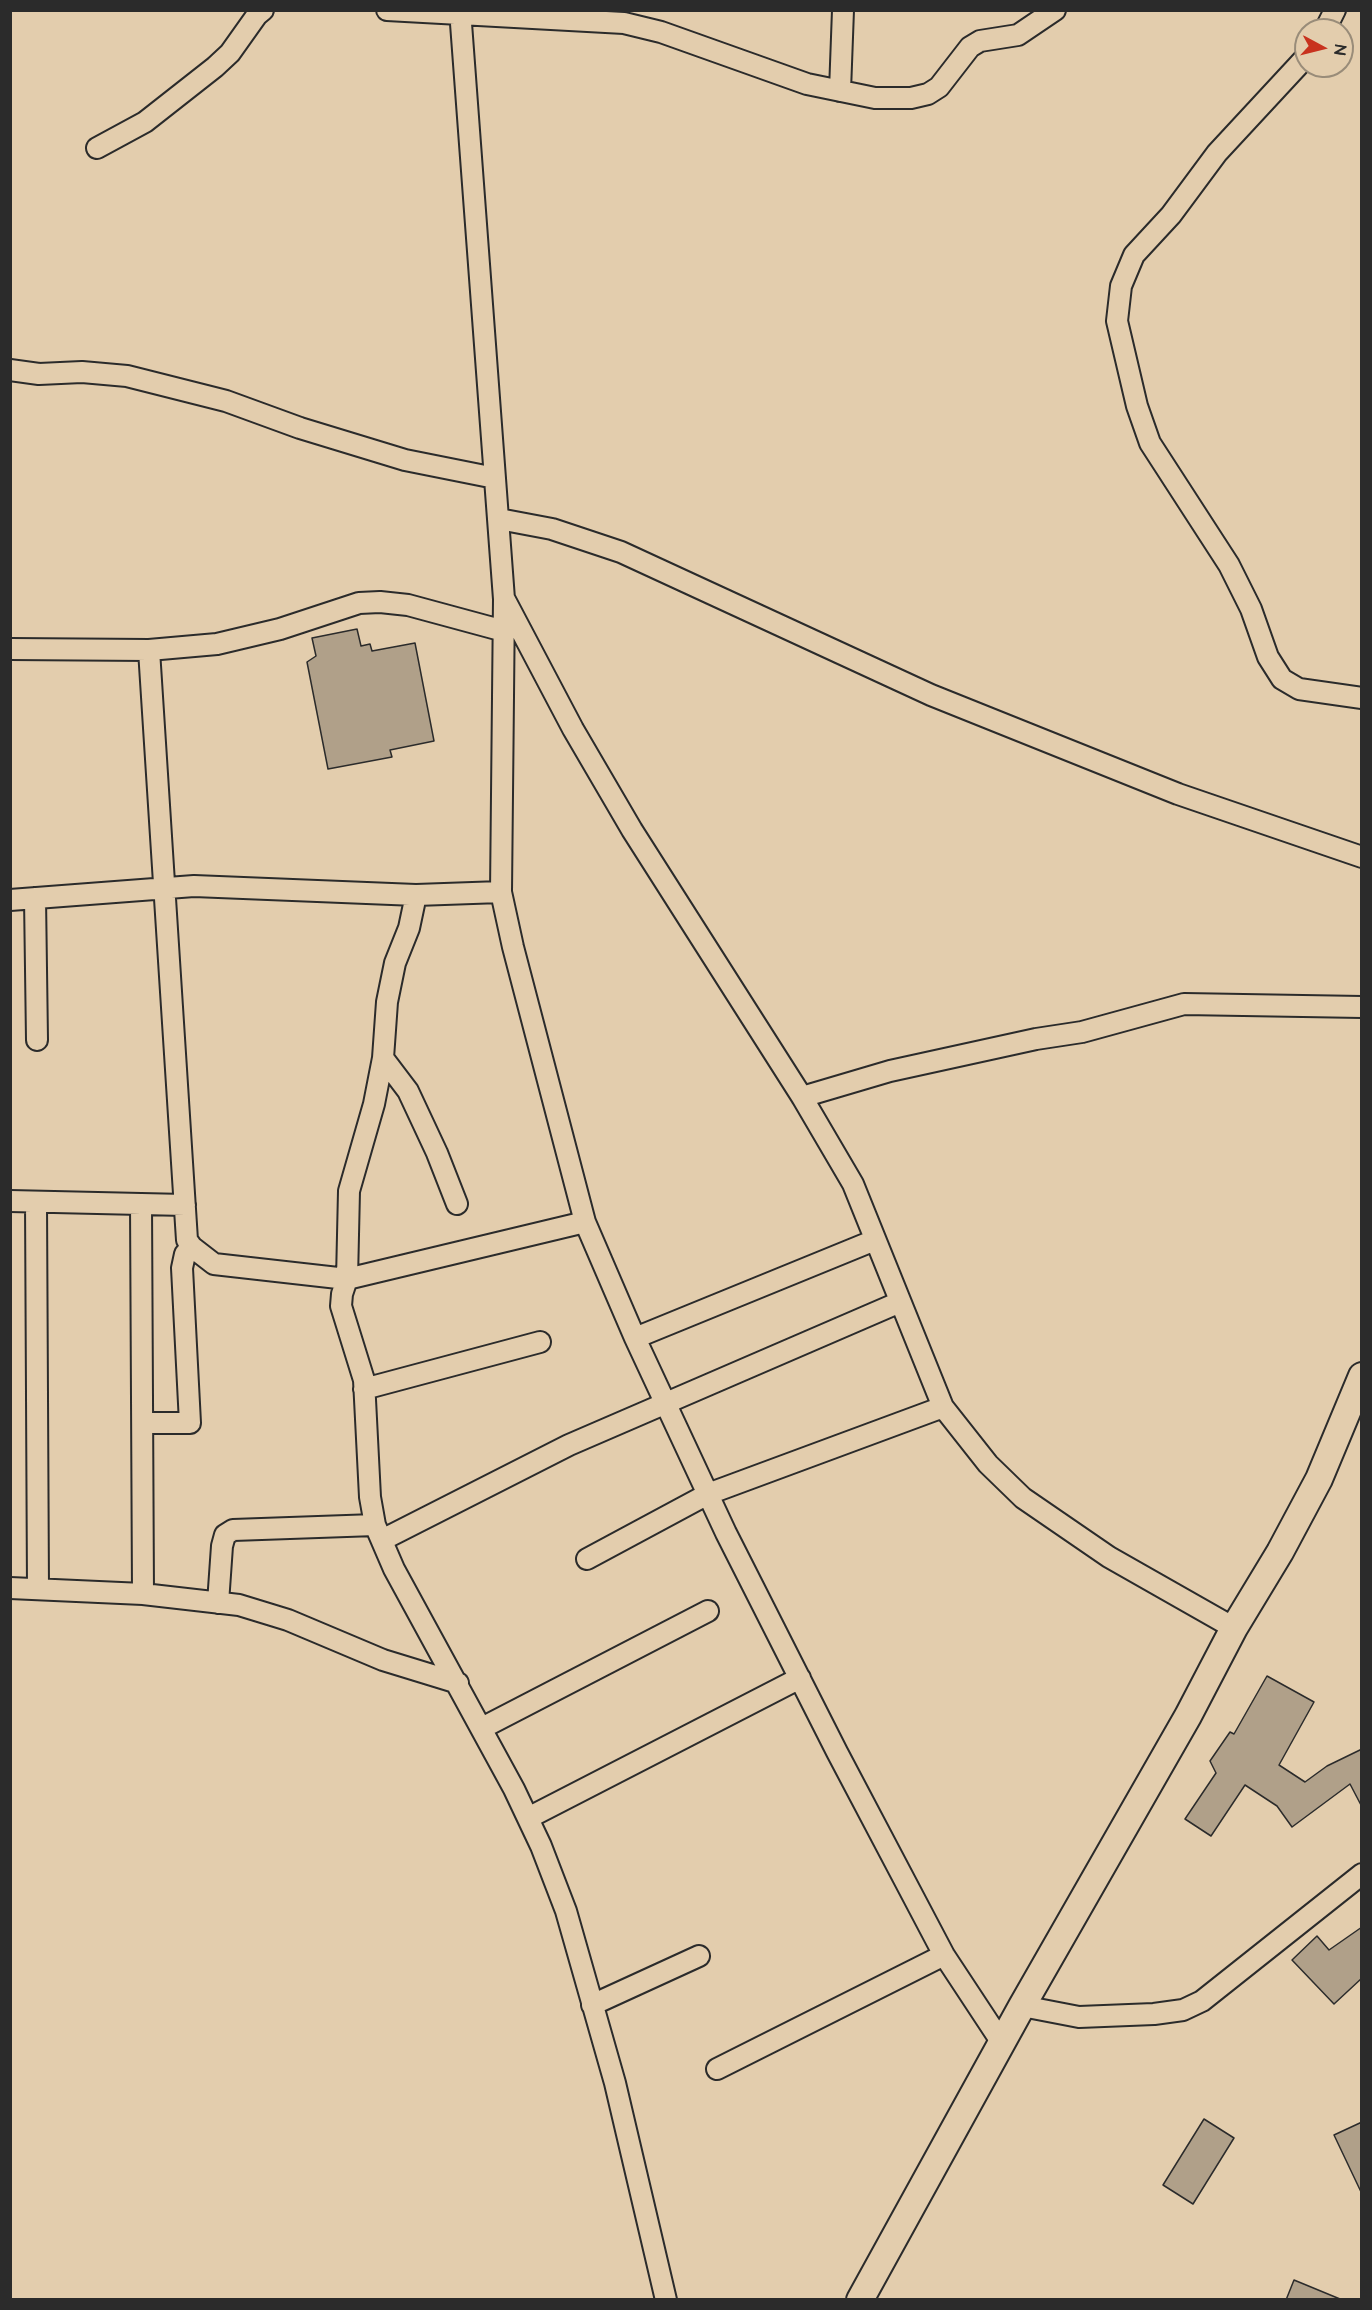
<!DOCTYPE html>
<html>
<head>
<meta charset="utf-8">
<style>
	body { margin:0 }
	#map { position:relative; width:1372px; height:2310px; overflow:hidden; background:#e3cdad; font-family:"Architects Daughter",sans-serif }
	canvas { display:block }
	.frame { position:absolute; inset:0; border:12px solid #2b2b2b; pointer-events:none }
	.north { position:absolute; left:1294px; top:18px; width:60px; height:60px; box-sizing:border-box; background:#e3cdad; border:2px solid #998c79; border-radius:50%; rotate:97deg; font-size:16px; font-weight:700; line-height:24px; text-align:center; color:#2b2b2b }
	.north::after { content:''; display:block; margin:auto; width:21px; height:27px; background:#c8321e; clip-path:polygon(50% 0,100% 100%,50% 72%,0 100%) }
</style>
</head>
<body>
<div id="map">
<canvas width="1372" height="2310"></canvas>
<div class="frame"></div>
<div class="north">N</div>
</div>
<script>
const ctx = document.querySelector('canvas').getContext('2d');
ctx.lineJoin = 'round';
function paint(path, color) { ctx.fillStyle = color; ctx.fill(path, 'evenodd'); }
const poly = rows => new Path2D(rows.map(r => 'M' + r).join(''));
function stroke(path, color, width, dash) { ctx.strokeStyle = color; ctx.lineWidth = width; ctx.lineCap = dash ? 'butt' : 'round'; ctx.setLineDash(dash || []); ctx.stroke(path); }
const building = poly([
	[357,629,361,646,370,644,372,651,415,643,434,741,390,750,392,757,328,769,307,662,316,656,312,638,357,629],
	[1267,1676,1314,1702,1279,1765,1305,1782,1327,1766,1362,1749,1362,1807,1350,1784,1292,1827,1277,1806,1245,1785,1211,1836,1185,1819,1216,1773,1210,1761,1230,1732,1234,1734,1267,1676],
	[1362,1927,1362,1978,1334,2004,1292,1960,1317,1936,1329,1950,1362,1927],
	[1204,2119,1234,2138,1193,2204,1163,2185,1204,2119],
	[1362,2122,1362,2194,1334,2135,1362,2122],
	[1294,2280,1340,2299,1340,2300,1286,2300,1294,2280]
]);
paint(building, '#b0a089');
stroke(building, '#2b2b2b', 1.5);
const minor = poly([
	[387,10,624,23,661,32,807,84,875,98,911,98,928,94,939,87,970,47,980,41,1018,35,1055,10],
	[460,10,504,599,501,892,513,947,585,1222,635,1338,726,1533,837,1752,944,1955,1002,2043],
	[1325,30,1335,10],
	[1306,57,1217,153,1171,215,1134,255,1121,286,1117,321,1137,406,1150,443,1229,565,1251,609,1268,657,1282,679,1299,689,1362,698],
	[840,91,843,10],
	[97,148,145,122,215,67,230,53,257,15,263,10],
	[10,370,39,374,82,372,127,376,226,401,300,428,405,460,495,478],
	[499,519,552,529,621,552,931,695,1178,794,1362,857],
	[505,600,573,729,632,830,802,1097,853,1184,943,1407,988,1464,1023,1498,1109,1557,1234,1628],
	[10,649,149,650,217,644,280,629,359,603,380,602,408,605,504,631],
	[149,650,187,1240,192,1247,214,1264,347,1279,585,1222],
	[416,895,409,928,395,963,387,1002,383,1058,374,1104,349,1191,347,1279,342,1294,341,1306,364,1380,370,1497,375,1525,394,1569,514,1789,541,1846,566,1911,615,2083,666,2300],
	[35,898,37,1040],
	[10,900,194,886,416,895,501,892],
	[383,1058,408,1091,437,1153,457,1204],
	[802,1097,890,1071,1036,1039,1082,1032,1184,1004,1362,1007],
	[10,1201,185,1205],
	[36,1202,38,1588],
	[141,1204,143,1594],
	[635,1338,875,1240],
	[364,1389,540,1342],
	[143,1423,190,1423,182,1268,185,1254,192,1247],
	[382,1540,569,1445,900,1302],
	[587,1559,708,1494,943,1407],
	[10,1588,143,1594,239,1605,288,1620,383,1660,458,1683],
	[218,1603,222,1546,225,1535,233,1530,375,1525],
	[482,1728,708,1611],
	[528,1818,800,1678],
	[592,2005,699,1956],
	[1022,2006,1079,2017,1154,2014,1183,2010,1202,2001,1362,1874],
	[717,2069,944,1955]
]);
const major = poly([
	[860,2300,1022,2006,1188,1716,1234,1628,1280,1552,1319,1479,1362,1376]
]);
stroke(minor, '#2b2b2b', 24);
stroke(major, '#2b2b2b', 30);
stroke(minor, '#e3cdad', 20);
stroke(major, '#e3cdad', 26);
</script>
</body>
</html>
